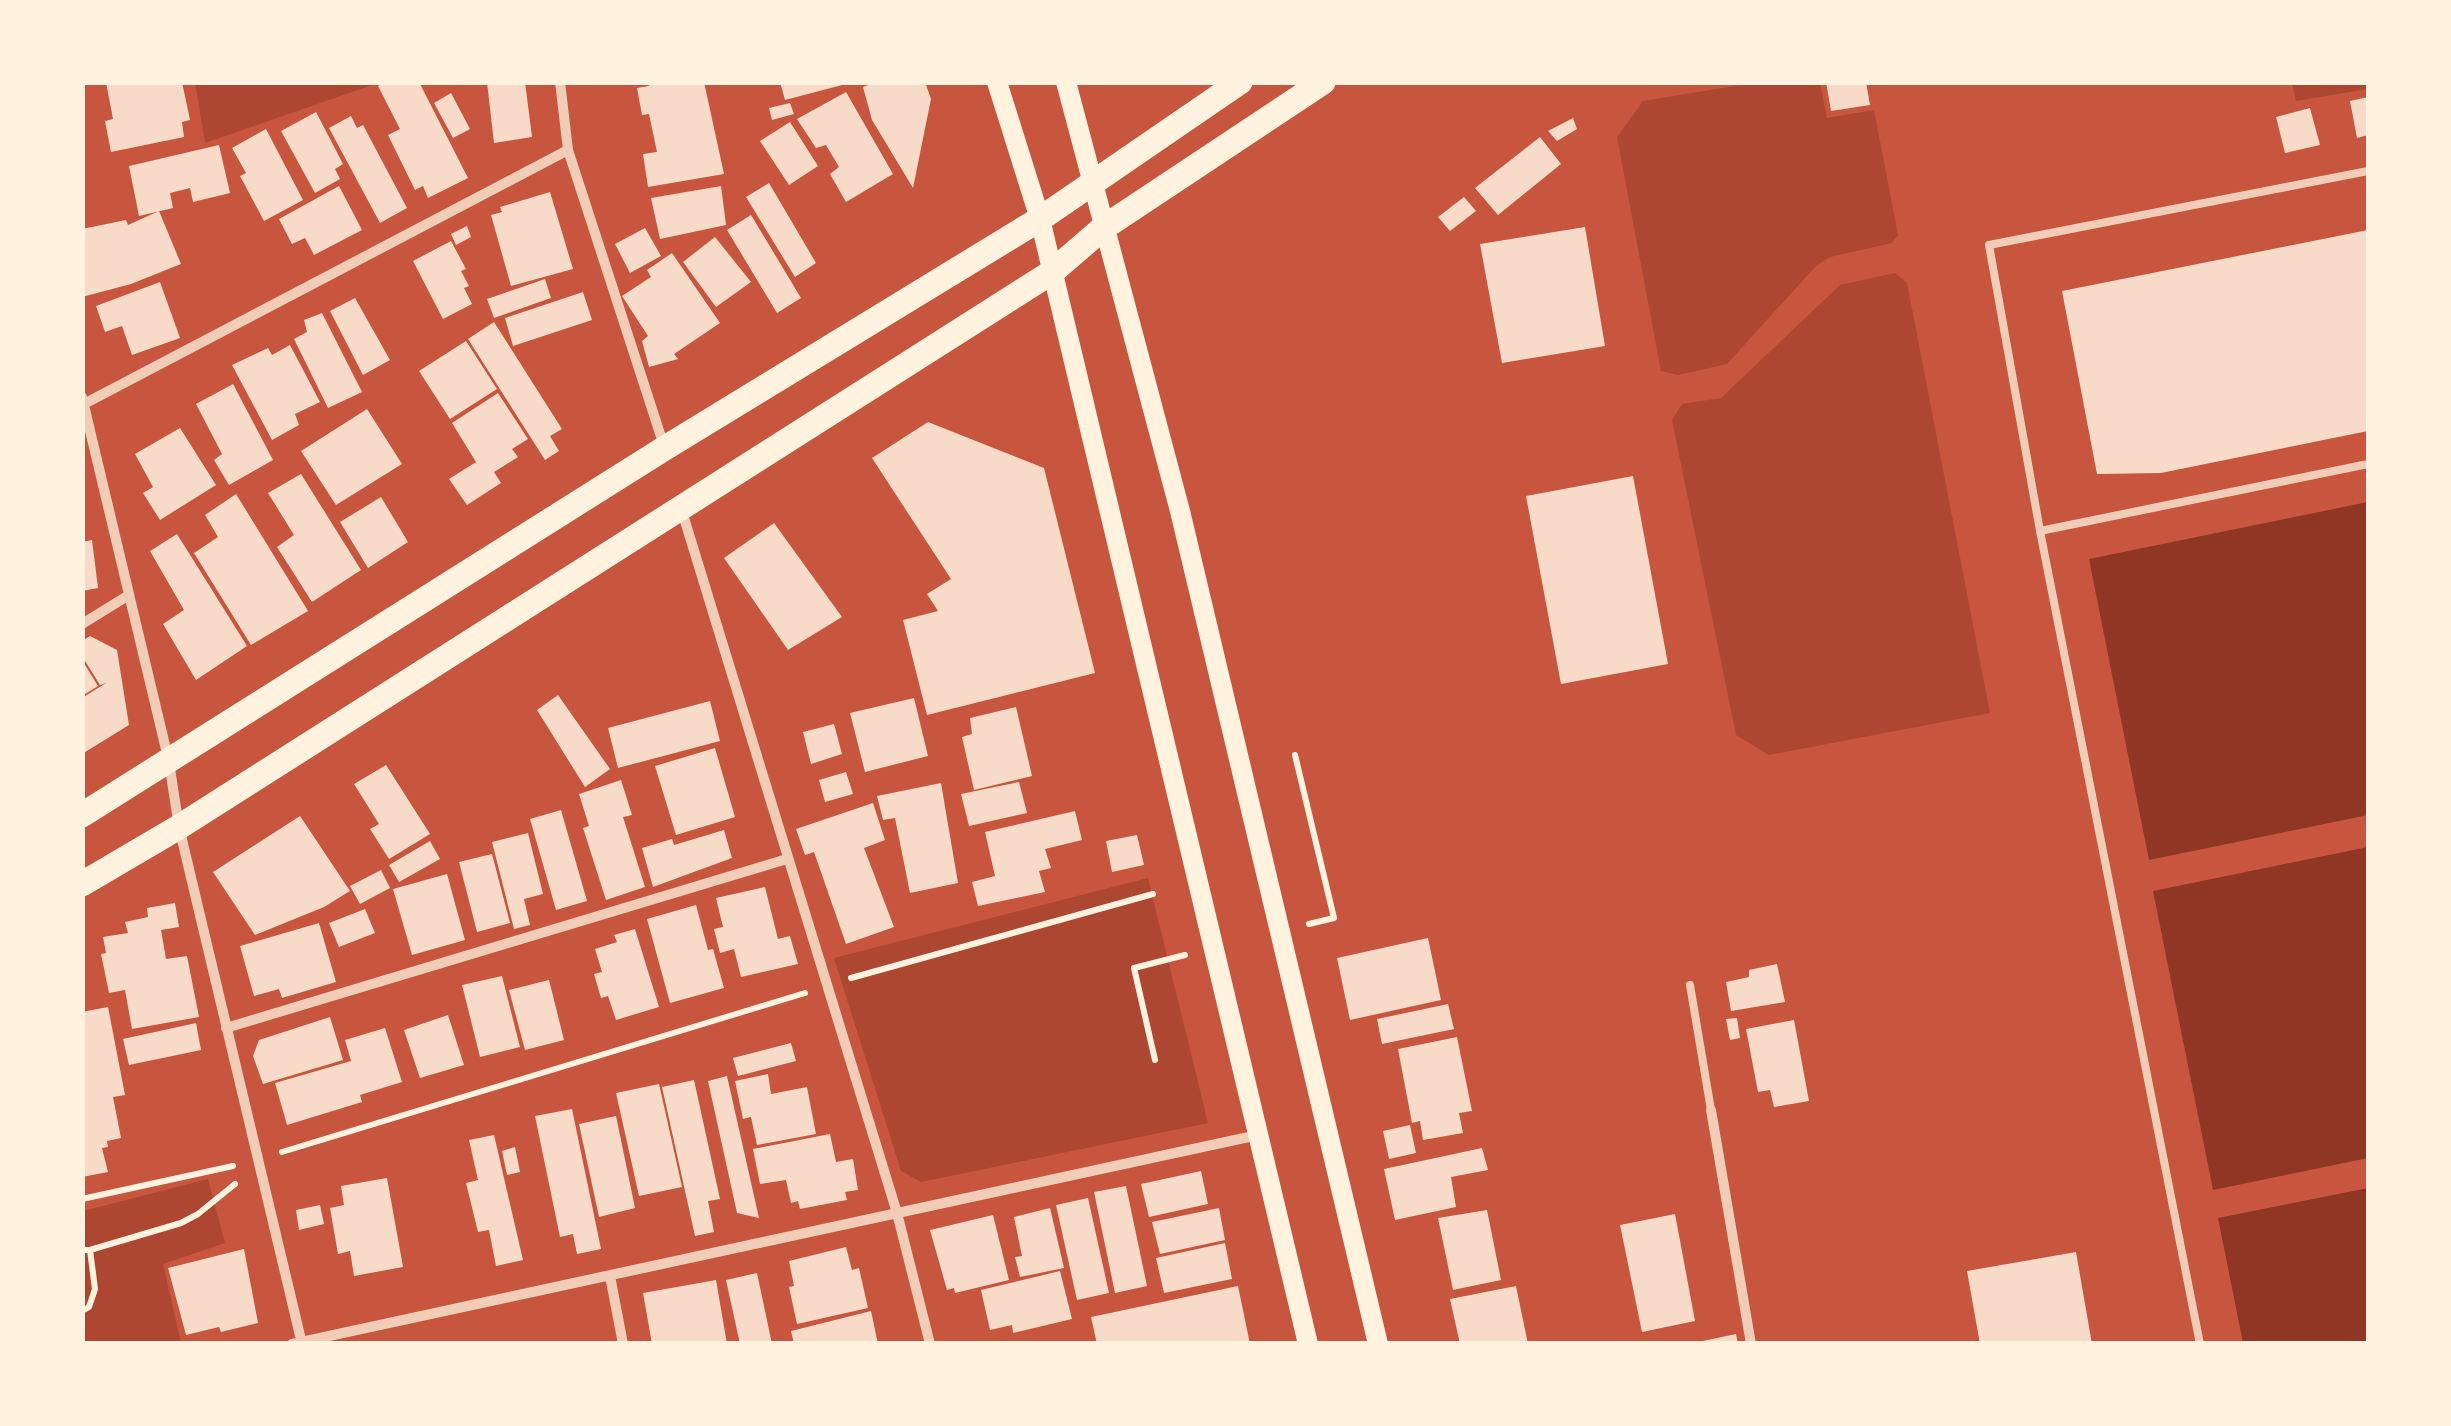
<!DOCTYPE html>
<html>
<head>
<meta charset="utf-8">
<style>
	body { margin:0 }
	#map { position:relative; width:2451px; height:1426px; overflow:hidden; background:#c8553d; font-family:"DejaVu Sans",sans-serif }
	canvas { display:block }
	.frame { position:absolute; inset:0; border:85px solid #fff3e0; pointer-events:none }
</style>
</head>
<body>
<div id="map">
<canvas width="2451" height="1426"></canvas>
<div class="frame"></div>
</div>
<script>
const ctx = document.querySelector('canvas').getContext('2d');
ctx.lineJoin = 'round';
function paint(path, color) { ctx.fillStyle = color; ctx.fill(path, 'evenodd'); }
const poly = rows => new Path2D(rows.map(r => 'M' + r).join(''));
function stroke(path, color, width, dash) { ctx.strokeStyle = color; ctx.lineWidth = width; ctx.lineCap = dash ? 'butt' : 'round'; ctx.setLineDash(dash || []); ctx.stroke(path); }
paint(poly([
	[1758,82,1820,83,1827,118,1874,110,1898,235,1892,243,1830,257,1816,266,1727,364,1678,375,1661,371,1617,137,1643,101],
	[195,83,195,82,378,83,205,143],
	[2292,83,2368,83,2368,89,2296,101],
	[1895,273,1907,283,1990,713,1769,755,1736,735,1672,420,1682,404,1721,398,1840,285],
	[1148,878,1208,1123,921,1182,901,1171,834,958],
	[208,1179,225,1243,163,1264,181,1343,83,1344,83,1211]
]), '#ae4732');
paint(poly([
	[2368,502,2368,815,2149,860,2089,559],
	[2368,847,2368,1158,2213,1190,2153,891],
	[2368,1188,2368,1343,2243,1343,2218,1218]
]), '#8f3625');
paint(poly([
	[106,82,182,82,190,120,182,122,184,137,111,152,105,121,113,119],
	[386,82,419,82,468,178,428,198,423,186,415,190,388,135,400,129,378,86],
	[487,82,525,82,532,137,494,143],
	[648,82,704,82,724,174,648,187,643,154,657,152,649,114,642,115,637,88,649,86],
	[780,82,846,82,846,84,785,100],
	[877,82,925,82,931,99,913,188,872,120,863,87],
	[1826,82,1866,82,1870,105,1831,111],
	[846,92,893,174,846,202,830,174,839,167,826,145,816,148,797,119],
	[451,93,470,129,453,138,434,103],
	[2368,97,2368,135,2357,138,2350,101],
	[790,103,794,114,772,120,769,108],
	[2310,108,2320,145,2285,153,2276,117],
	[316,112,343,164,335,169,340,179,315,193,281,131],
	[351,116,357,128,363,125,407,208,380,223,329,128],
	[1573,118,1577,129,1557,141,1548,131],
	[790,122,818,166,789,185,760,141],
	[266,129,303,200,264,221,240,176,246,173,232,148],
	[1540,137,1561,164,1498,215,1475,188],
	[219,145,230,193,193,202,190,188,170,193,173,208,139,216,129,166],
	[769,183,816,263,795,277,746,197],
	[339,186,362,230,314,255,305,238,292,244,279,219],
	[721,186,726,225,660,239,651,198],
	[550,192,573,269,511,286,491,215,502,212,500,207],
	[1464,197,1476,211,1450,231,1438,217],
	[159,211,181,264,131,284,82,297,82,229,126,220,128,225],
	[751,215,801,298,777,313,727,230],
	[467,226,471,237,456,245,451,234],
	[1585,227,1605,346,1502,363,1480,244],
	[645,228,661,256,630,273,615,244],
	[2368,230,2368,431,2161,473,2097,474,2062,291],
	[715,237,751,282,716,307,683,262],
	[451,241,466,269,461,271,469,286,464,288,472,304,443,319,413,261],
	[672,253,720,323,674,354,678,359,649,367,642,341,648,336,622,296,651,277,647,270],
	[545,279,551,298,494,318,487,299],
	[160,282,180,338,132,355,122,326,105,332,96,306],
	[583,292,592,320,513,346,505,318],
	[355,298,390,360,363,375,330,311],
	[322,313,362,392,328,408,294,339,307,332,304,320],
	[494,322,562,429,550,436,559,451,545,460,468,339],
	[466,341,497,389,450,419,419,371],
	[290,345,320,402,295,414,299,425,272,440,232,365,268,348,272,355],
	[233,384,273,460,229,485,214,460,222,454,196,404],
	[498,393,528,439,512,449,518,457,494,472,501,483,467,505,449,479,476,462,452,423],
	[367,409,402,464,336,505,301,451],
	[928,422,1044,468,1095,673,927,715,903,620,938,611,927,594,951,579,872,458],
	[180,428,216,485,160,520,143,493,153,487,135,454],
	[301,474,361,570,312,602,277,547,294,535,268,493],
	[1633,476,1668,664,1561,684,1526,496],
	[236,494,308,611,251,645,194,553,218,537,205,515],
	[381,497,408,542,368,568,340,522],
	[774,523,842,617,788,650,724,558],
	[177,534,247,646,196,680,163,624,184,610,150,551],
	[92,540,98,588,82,591,82,542],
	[90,636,117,650,129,725,82,754,82,698,106,683,100,685,82,656,82,641],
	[82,660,98,686,82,696],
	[558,695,610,769,585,787,537,710],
	[914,698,928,756,865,772,850,713],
	[710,701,720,741,618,768,608,728],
	[1016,707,1032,776,974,790,962,737,972,734,970,718],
	[834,724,842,754,811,764,803,732],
	[715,748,735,817,676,835,655,766],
	[386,765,430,834,389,859,370,829,379,824,354,784],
	[846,772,853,794,825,802,819,780],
	[621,780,632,815,623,817,645,887,606,900,583,828,589,826,579,794],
	[1019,782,1027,813,969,826,961,794],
	[941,783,958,883,910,893,895,818,883,820,877,796],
	[873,803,885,840,864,848,894,927,846,944,814,852,805,855,796,829],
	[561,810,587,901,556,910,530,819],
	[1075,811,1082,840,1045,849,1051,868,1039,871,1045,892,978,906,972,882,995,876,985,832],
	[300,816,350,891,324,907,255,935,213,872],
	[724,830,732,858,653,887,642,848,672,839,674,845],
	[528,833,543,894,524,899,530,925,514,929,492,842],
	[1137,835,1144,865,1112,872,1106,841],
	[430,841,440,859,399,882,389,865],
	[492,854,510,923,477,932,459,862],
	[381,870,390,888,360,904,350,886],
	[447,874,465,940,412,955,393,889],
	[765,887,778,939,790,936,798,964,741,977,734,949,720,953,714,929,723,927,716,898],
	[175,903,179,927,161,930,166,959,187,956,199,1017,132,1029,125,990,109,993,101,954,106,953,103,937,128,933,125,922,148,917,147,908],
	[696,905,708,950,713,949,724,988,670,1003,647,919],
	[365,909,375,933,339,947,329,923],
	[319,923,336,982,282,998,279,989,254,996,240,946],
	[635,929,659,1007,616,1020,608,996,601,998,594,974,602,972,595,949,617,942,614,935],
	[1428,938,1441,1000,1350,1020,1337,958],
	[1777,964,1785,1002,1731,1011,1726,982,1749,977,1749,970],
	[502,976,520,1047,480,1057,462,985],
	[549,980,564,1040,525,1050,509,990],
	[1448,1004,1454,1029,1382,1044,1377,1019],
	[108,1007,125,1095,113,1097,121,1138,107,1141,108,1147,102,1148,108,1172,82,1177,82,1012],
	[448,1015,464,1065,420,1078,404,1030],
	[330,1017,343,1060,263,1084,253,1056,259,1040],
	[1737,1018,1740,1038,1730,1040,1726,1019],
	[1794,1020,1809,1101,1774,1107,1770,1090,1758,1092,1746,1029],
	[196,1023,201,1050,129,1065,123,1039],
	[385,1028,402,1082,360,1095,362,1102,287,1125,275,1083,351,1061,345,1040],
	[1457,1037,1472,1111,1459,1113,1463,1133,1423,1140,1420,1121,1412,1123,1398,1049],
	[791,1043,796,1061,738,1076,733,1058],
	[768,1074,771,1094,807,1087,816,1134,757,1145,751,1117,743,1119,735,1081],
	[727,1076,759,1218,737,1213,708,1081],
	[694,1080,720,1199,708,1201,714,1232,695,1236,662,1087],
	[659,1084,682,1187,639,1196,616,1093],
	[572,1109,601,1249,577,1254,573,1234,560,1237,535,1116],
	[616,1116,635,1208,599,1217,579,1124],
	[1410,1125,1416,1153,1389,1159,1383,1131],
	[830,1134,836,1162,853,1159,858,1190,845,1192,847,1200,800,1209,798,1201,791,1203,786,1180,760,1184,753,1149],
	[494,1135,523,1260,496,1266,489,1230,478,1232,466,1183,478,1180,469,1140],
	[515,1147,520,1172,507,1175,502,1151],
	[1482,1148,1488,1170,1451,1177,1456,1207,1395,1220,1384,1169],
	[1201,1171,1208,1204,1149,1217,1141,1184],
	[387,1178,403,1267,354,1276,350,1251,338,1254,330,1208,344,1205,341,1186],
	[1126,1186,1147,1286,1115,1293,1094,1192],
	[1088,1198,1109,1293,1077,1300,1056,1205],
	[320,1205,324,1224,299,1230,296,1210],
	[1050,1208,1064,1268,1020,1277,1015,1257,1022,1256,1014,1217],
	[1219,1208,1225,1240,1160,1254,1152,1222],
	[1487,1210,1501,1280,1453,1290,1438,1218],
	[1675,1214,1695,1321,1642,1332,1620,1225],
	[993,1215,1009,1280,955,1293,954,1288,947,1290,930,1230],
	[1225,1243,1232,1279,1164,1293,1156,1258],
	[846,1247,852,1270,859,1268,868,1308,797,1324,789,1287,794,1286,789,1261],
	[244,1249,258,1323,221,1332,219,1327,186,1335,168,1268],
	[2076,1252,2092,1344,1980,1344,1967,1271],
	[1060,1271,1072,1319,1013,1333,1012,1325,990,1330,981,1290],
	[757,1273,772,1344,740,1344,726,1280],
	[716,1280,727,1344,652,1344,643,1293],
	[1238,1286,1250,1344,1097,1344,1091,1317],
	[1516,1286,1528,1344,1460,1344,1450,1299],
	[871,1311,878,1344,794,1344,791,1331],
	[1736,1334,1738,1344,1698,1344,1698,1342]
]), '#f7dbc8');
stroke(poly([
	[1295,755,1334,918,1309,924],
	[851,978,1153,894],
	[1155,1060,1134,968,1185,955],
	[282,1152,805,993],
	[82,1199,233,1166],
	[82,1250,90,1250,181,1223,198,1214,235,1184],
	[82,1311,89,1307,95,1289,90,1250]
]), '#fff3e0', 6);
stroke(poly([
	[2040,531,1989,245,2368,171],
	[1690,985,1711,1110],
	[2200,1344,2040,531,2368,464]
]), '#f1ccb7', 8);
stroke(poly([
	[560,82,568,150,664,446],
	[82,397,169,762,179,827,302,1344],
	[82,405,568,150],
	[681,508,897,1213,930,1344],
	[82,624,129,595],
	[226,1028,787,859],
	[1711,1110,1751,1344],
	[610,1276,623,1344],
	[292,1344,1258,1135]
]), '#f1ccb7', 10);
stroke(poly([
	[997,82,1040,219,1308,1344],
	[1066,82,1180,511,1378,1344]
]), '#fff3e0', 20);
stroke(poly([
	[82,815,665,448,1040,219,1240,82],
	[82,884,179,827,1052,272,1103,228,1323,82]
]), '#fff3e0', 25);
</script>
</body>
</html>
